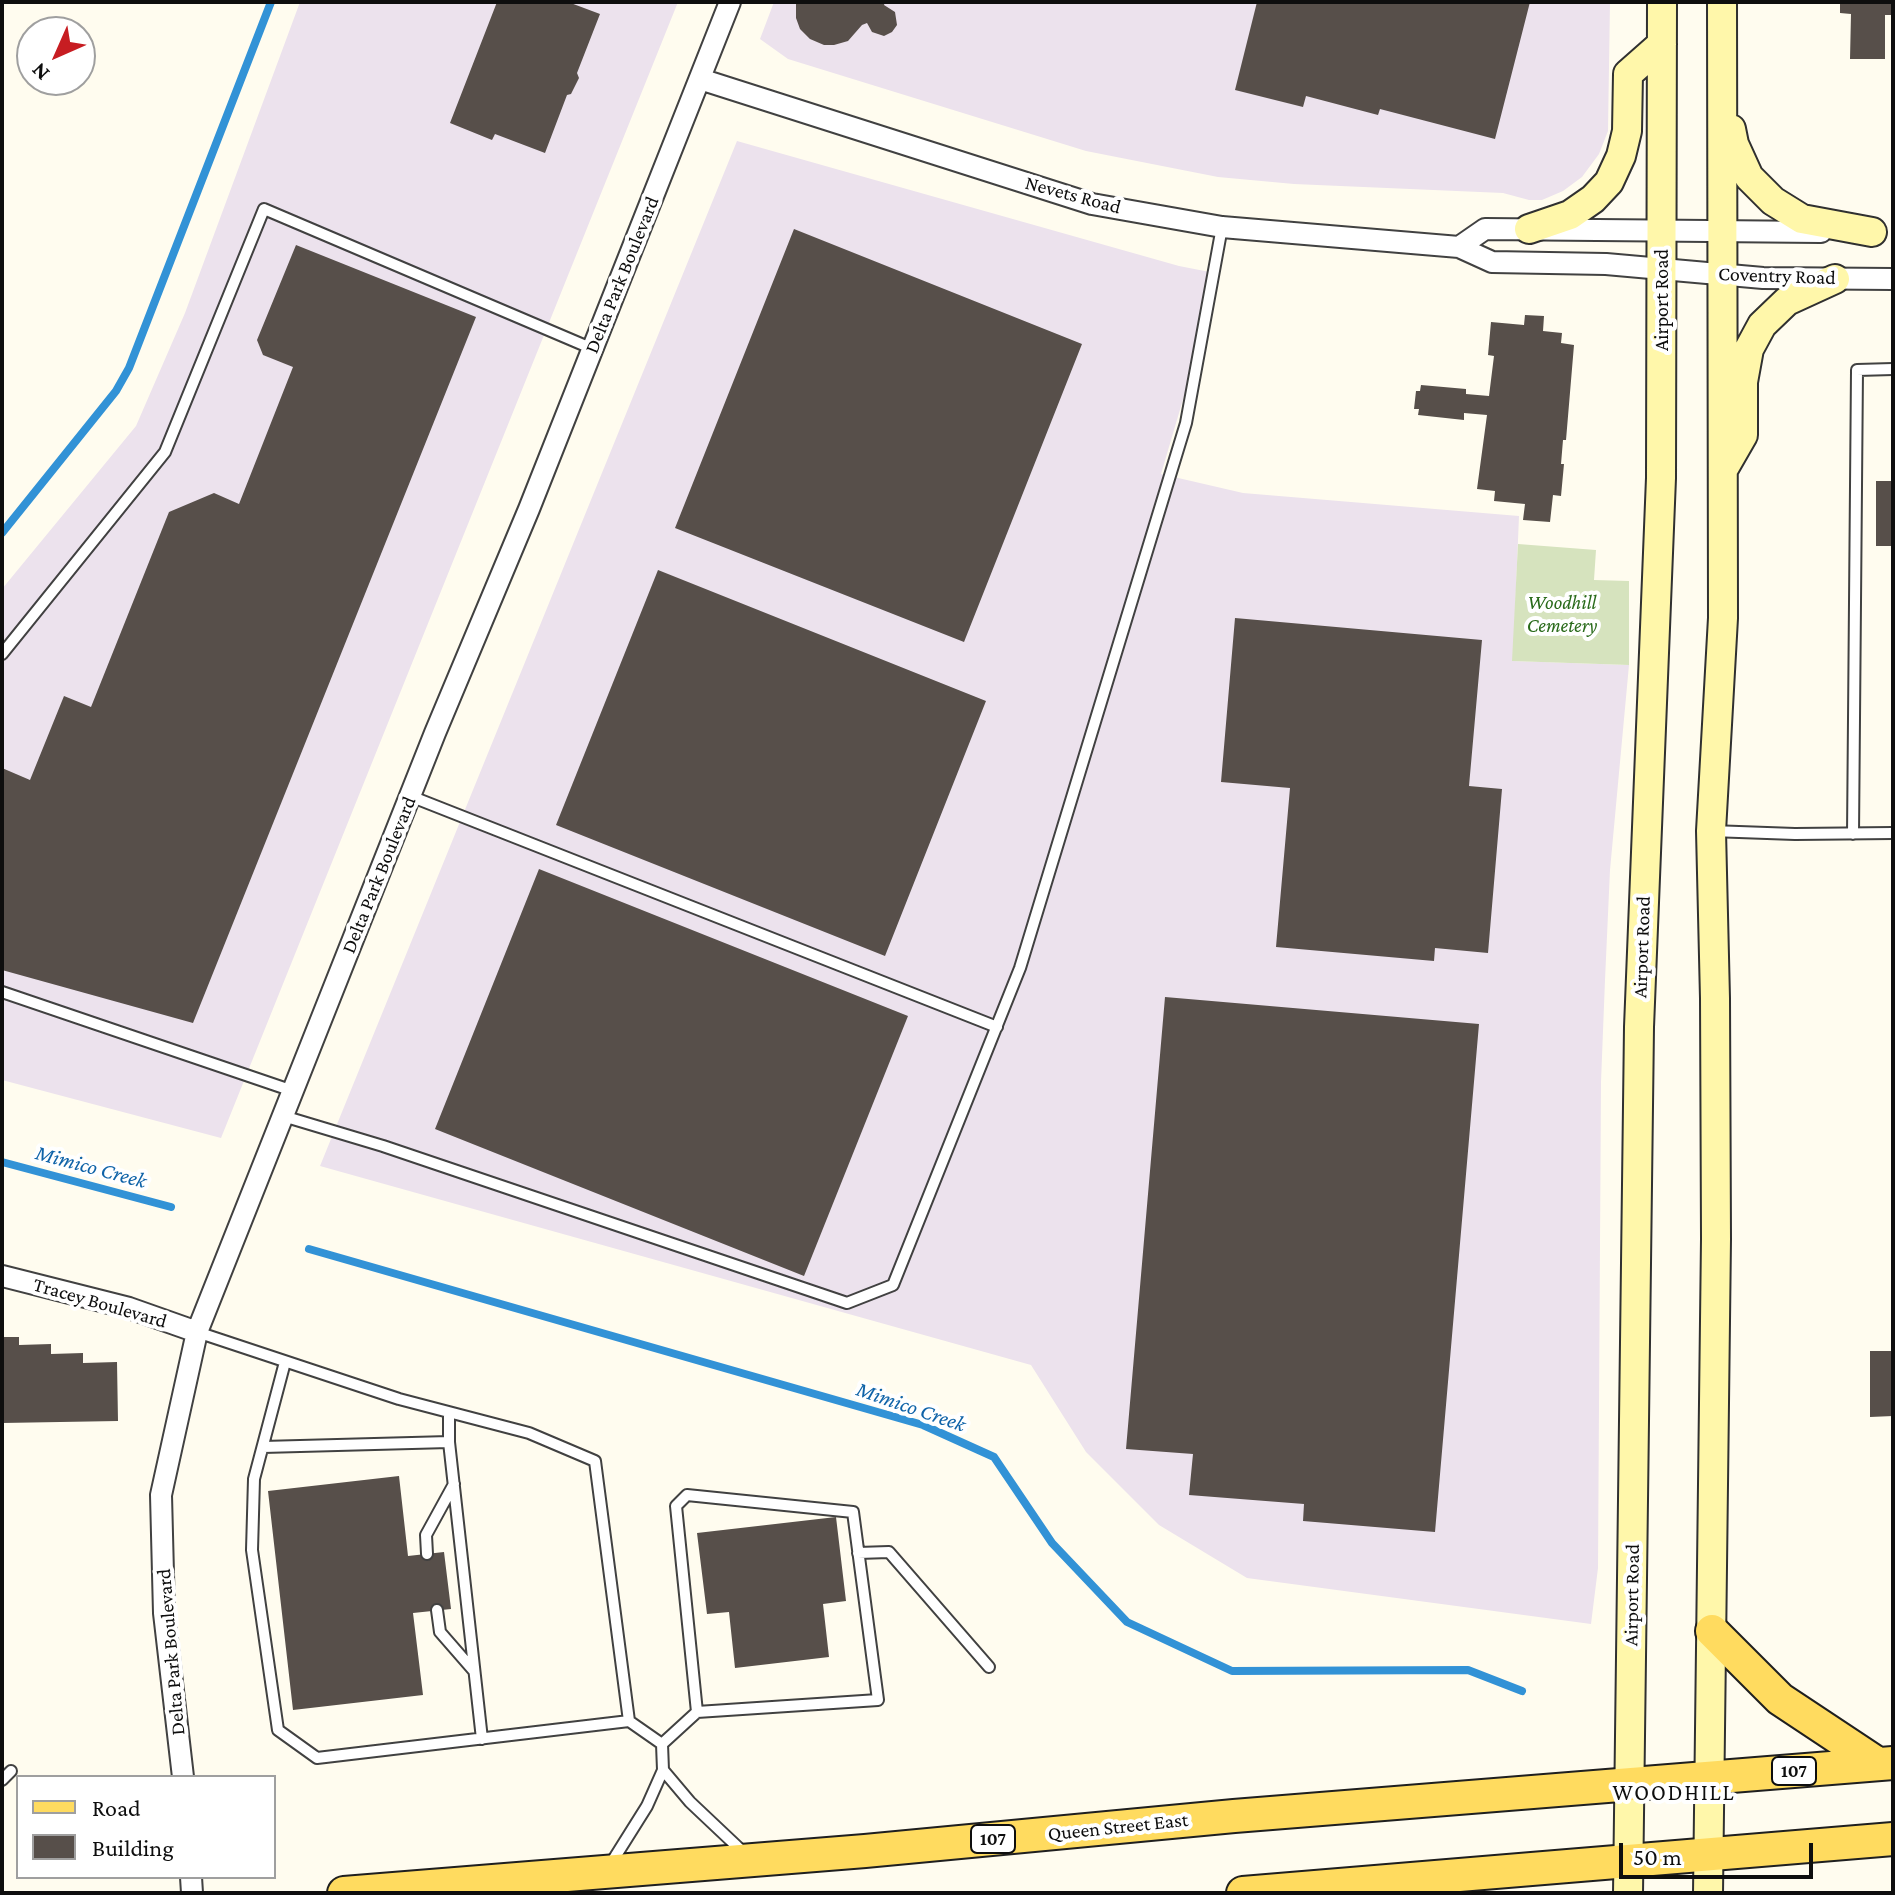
<!DOCTYPE html>
<html>
<head>
<meta charset="utf-8">
<style>
	body { margin:0 }
	#map { position:relative; width:1895px; height:1895px; overflow:hidden; background:#fffcef; font-family:"Crimson Pro",serif }
	canvas { display:block }
	.frame { position:absolute; inset:0; border:4px solid #0e0e0e; pointer-events:none }
	.legend { position:absolute; left:16px; top:1775px; width:260px; height:104px; box-sizing:border-box; background:#fff; border:2px solid #9f9f9f; margin:0; padding:10px 14px; list-style:none; font-size:24px; color:#0e0e0e }
	.legend li { display:flex; align-items:center; gap:16px; height:40px }
	.legend b { width:40px; border:2px solid #9f9f9f }
	.north { position:absolute; left:16px; top:16px; width:80px; height:80px; box-sizing:border-box; background:#fff; border:2px solid #9f9f9f; border-radius:50%; rotate:225deg; font-size:22px; font-weight:700; line-height:32px; text-align:center; color:#0e0e0e }
	.north::after { content:''; display:block; margin:auto; width:28px; height:36px; background:#c71d22; clip-path:polygon(50% 0,100% 100%,50% 72%,0 100%) }
	.scale { position:absolute; left:1619px; top:1843px; width:194px; height:36px; box-sizing:border-box; border:4px solid #0e0e0e; border-top:0; padding-left:10px; font-size:24px; line-height:28px; white-space:nowrap; color:#0e0e0e; -webkit-text-stroke:6px #fff; paint-order:stroke }
</style>
</head>
<body>
<div id="map">
<canvas width="1895" height="1895"></canvas>
<div class="frame"></div>
<ul class="legend">
<li><b style="height:10px;background:#ffdb5f"></b>Road</li>
<li><b style="height:22px;background:#574f4a"></b>Building</li>
</ul>
<div class="north">N</div>
<div class="scale">50 m</div>
</div>
<script>
const ctx = document.querySelector('canvas').getContext('2d');
ctx.lineJoin = 'round';
function paint(path, color) { ctx.fillStyle = color; ctx.fill(path, 'evenodd'); }
const poly = rows => new Path2D(rows.map(r => 'M' + r).join(''));
function stroke(path, color, width, dash) { ctx.strokeStyle = color; ctx.lineWidth = width; ctx.lineCap = dash ? 'butt' : 'round'; ctx.setLineDash(dash || []); ctx.stroke(path); }
function write(font, color, halo, rows, align = 'center') {
  ctx.font = font + ' "Crimson Pro",serif'; ctx.lineWidth = 8; ctx.setLineDash([]); ctx.textBaseline = 'middle'; ctx.strokeStyle = halo; ctx.fillStyle = color; for (const [text, x, y, turn = 0] of rows) {
    ctx.save(); ctx.translate(x, y); ctx.rotate((+turn || 0) * Math.PI / 180); ctx.textAlign = isNaN(turn) ? turn : align; if (halo) ctx.strokeText(text, 0, 0); ctx.fillText(text, 0, 0); ctx.restore();
  }
}
paint(poly([
	[300,2,678,2,221,1138,2,1080,2,589,136,426,185,313],
	[774,2,1610,2,1608,131,1599,154,1582,177,1563,191,1542,200,1529,200,1503,193,1294,184,1218,177,1086,151,788,59,760,39],
	[737,141,1179,266,1220,274,1161,474,1243,493,1519,516,1513,661,1629,665,1610,870,1605,980,1601,1082,1598,1568,1591,1624,1247,1578,1159,1525,1086,1452,1031,1365,320,1166]
]), '#ece2ed');
paint(poly([
	[1518,544,1596,550,1594,580,1629,581,1629,665,1512,661]
]), '#d6e3be');
stroke(poly([
	[2,533,116,391,129,368,271,2],
	[2,1162,171,1207],
	[309,1249,923,1425,994,1457,1052,1543,1127,1622,1232,1671,1468,1670,1522,1691]
]), '#3292d6', 8);
paint(poly([
	[497,2,568,2,600,14,577,73,579,78,571,94,567,95,545,153,495,134,492,140,450,123],
	[796,2,885,2,884,5,895,12,897,25,892,32,884,36,872,32,867,23,862,25,848,41,834,45,824,45,810,39,800,29,796,18],
	[1257,2,1530,2,1495,139,1380,109,1378,115,1306,96,1303,107,1235,90],
	[1840,2,1893,2,1893,15,1885,15,1885,59,1850,59,1851,14,1840,13],
	[794,229,1082,344,964,642,675,528],
	[296,245,476,317,193,1023,2,970,2,768,30,780,64,696,91,707,169,512,214,493,239,504,293,367,263,355,257,340],
	[1525,315,1544,316,1543,331,1562,333,1561,343,1574,345,1566,440,1563,440,1561,464,1564,464,1561,496,1553,495,1550,522,1523,520,1525,504,1494,501,1495,491,1477,489,1487,415,1464,413,1464,420,1418,415,1419,409,1414,409,1416,391,1420,391,1421,385,1466,389,1466,394,1489,396,1494,356,1488,355,1491,322,1524,325],
	[1876,481,1893,481,1893,546,1876,546],
	[658,570,986,701,885,956,556,825],
	[1235,618,1482,640,1469,786,1502,789,1488,953,1435,948,1434,961,1276,947,1290,788,1221,782],
	[539,869,908,1016,804,1276,435,1129],
	[1165,997,1479,1024,1435,1532,1303,1521,1304,1504,1189,1495,1193,1454,1126,1449],
	[2,1337,19,1337,19,1345,51,1344,51,1354,83,1353,83,1363,117,1362,118,1421,2,1423],
	[1870,1351,1893,1351,1893,1416,1870,1417],
	[399,1476,408,1556,444,1552,451,1609,413,1613,423,1695,293,1710,268,1491],
	[836,1517,846,1601,823,1604,829,1657,735,1668,729,1612,707,1614,697,1533]
]), '#574f4a');
const lane = poly([
	[2,654,165,452,264,209,593,349],
	[410,796,997,1027],
	[1711,831,1795,834,1893,833],
	[1853,834,1857,370,1893,369],
	[2,992,293,1091],
	[283,1116,383,1146,847,1303,893,1285,1020,968,1186,423,1222,227],
	[197,1332,399,1399,529,1433,595,1461,629,1721,317,1758,278,1730,252,1550,254,1479,285,1362],
	[449,1442,482,1739],
	[263,1447,449,1442,449,1413],
	[858,1553,889,1552,989,1667],
	[427,1554,426,1535,454,1484],
	[437,1610,440,1632,474,1671],
	[629,1721,662,1744],
	[663,1770,690,1802,744,1853],
	[2,1780,11,1771],
	[610,1865,647,1806,663,1770,662,1744,697,1712,878,1700,853,1512,687,1495,676,1506,697,1712]
]);
const street = poly([
	[700,79,1092,204,1222,227,1459,247,1492,262,1606,264,1763,278,1893,279],
	[1459,247,1485,229,1821,232],
	[2,1276,129,1308,197,1332],
	[183,1777,164,1613,161,1495,197,1332,435,733,529,509,730,2],
	[191,1877,192,1893]
]);
const secondary = poly([
	[1731,129,1734,144,1749,177,1773,201,1802,219,1872,232],
	[1529,229,1570,215,1593,199,1609,182,1621,156,1627,131,1628,74,1662,44],
	[1724,468,1743,435,1743,382,1749,349,1762,325,1787,301,1835,279],
	[1628,1893,1639,1027,1661,478,1662,2],
	[1708,1893,1716,1239,1715,998,1711,831,1723,618,1722,2]
]);
const primary = poly([
	[1712,1631,1780,1699,1878,1764],
	[344,1893,865,1851,1234,1816,1893,1763],
	[1243,1893,1893,1839]
]);
stroke(lane, '#414141', 14);
stroke(street, '#414141', 24);
stroke(secondary, '#303030', 32);
stroke(primary, '#1f1f1f', 36);
stroke(lane, '#fff', 10);
stroke(street, '#fff', 20);
stroke(secondary, '#fff7aa', 28);
stroke(primary, '#ffdb5f', 32);
for (const [x, y, w] of [
	[1794,1771,44],
	[993,1839,44]
]) { const box = new Path2D(); box.roundRect(x - w / 2, y - 14, w, 28, 6); ctx.fillStyle = '#fff'; ctx.fill(box); stroke(box, '#0e0e0e', 2); }
write('bold 18px', '#0e0e0e', null, [
	["107",1794,1771],
	["107",993,1839]
]);
write('20px', '#0e0e0e', '#fff', [
	["Nevets Road",1073,195,15],
	["Delta Park Boulevard",622,275,-68],
	["Coventry Road",1777,276,2],
	["Airport Road",1662,300,-90],
	["Delta Park Boulevard",379,875,-68],
	["Airport Road",1642,947,-88],
	["Tracey Boulevard",100,1303,16],
	["Airport Road",1632,1595,-89],
	["Delta Park Boulevard",171,1652,-95],
	["Queen Street East",1118,1827,-6]
]);
write('italic 20px', '#296a1a', '#fff', [
	["Woodhill",1562,603],
	["Cemetery",1562,626]
]);
write('italic 22px', '#0f63a8', '#fff', [
	["Mimico Creek",91,1167,15],
	["Mimico Creek",911,1407,19]
]);
ctx.letterSpacing = '2px';
write('22px', '#0e0e0e', '#fff', [
	["WOODHILL",1674,1793]
]);
ctx.letterSpacing = '0px';
</script>
</body>
</html>
